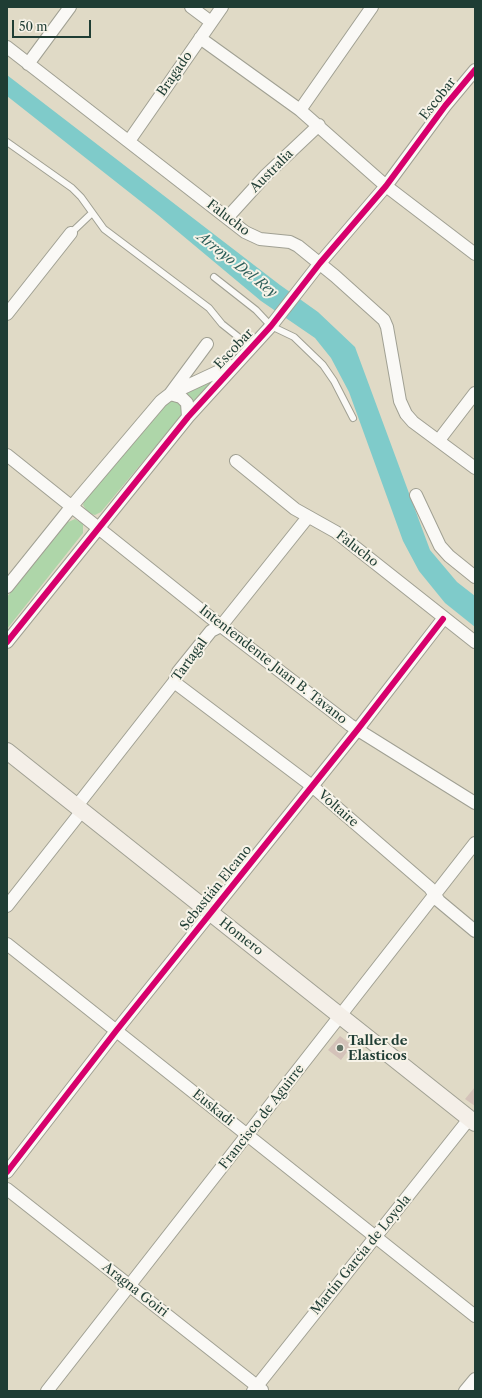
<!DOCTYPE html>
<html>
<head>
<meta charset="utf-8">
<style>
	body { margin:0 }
	#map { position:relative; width:482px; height:1398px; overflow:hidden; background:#e0dac6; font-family:"Libre Caslon Text",serif }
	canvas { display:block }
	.frame { position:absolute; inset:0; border:8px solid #1f3d34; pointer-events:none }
	.scale { position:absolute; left:12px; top:20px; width:79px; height:18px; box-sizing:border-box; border:2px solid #1f3d34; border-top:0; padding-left:5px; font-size:12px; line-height:14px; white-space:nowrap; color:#1f3d34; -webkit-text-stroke:3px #f7f3e8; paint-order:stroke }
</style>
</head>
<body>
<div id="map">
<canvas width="482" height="1398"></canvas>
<div class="frame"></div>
<div class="scale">50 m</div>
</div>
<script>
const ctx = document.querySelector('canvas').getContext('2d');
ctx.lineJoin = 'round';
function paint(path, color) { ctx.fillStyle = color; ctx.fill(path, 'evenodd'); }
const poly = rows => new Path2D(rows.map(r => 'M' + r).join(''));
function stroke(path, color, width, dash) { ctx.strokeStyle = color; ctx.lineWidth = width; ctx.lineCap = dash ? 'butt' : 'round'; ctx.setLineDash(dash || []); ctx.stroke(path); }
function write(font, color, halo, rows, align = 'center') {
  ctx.font = font + ' "Libre Caslon Text",serif'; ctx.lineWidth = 4; ctx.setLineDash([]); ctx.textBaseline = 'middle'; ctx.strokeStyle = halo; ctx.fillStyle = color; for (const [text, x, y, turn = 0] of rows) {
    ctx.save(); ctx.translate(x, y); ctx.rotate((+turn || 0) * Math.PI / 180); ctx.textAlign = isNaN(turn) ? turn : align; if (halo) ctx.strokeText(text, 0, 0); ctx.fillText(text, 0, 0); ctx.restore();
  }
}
paint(poly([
	[223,373,191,409,181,393],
	[170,400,176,401,181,405,183,411,180,417,101,512,95,515,88,513,83,505,85,499,164,404],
	[75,519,83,524,83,533,7,629,7,597,66,523]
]), '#aed6a9');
paint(poly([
	[7,75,280,285,318,312,355,347,430,550,457,582,475,596,475,627,445,603,419,571,403,541,349,392,331,358,315,338,261,301,158,215,7,96]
]), '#7fcbca');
paint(poly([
	[340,1036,352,1045,341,1060,328,1050],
	[475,1087,475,1106,465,1099]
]), '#d4c2b9');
const lane = poly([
	[7,142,72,188,81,197,104,229,209,308,222,324,251,347],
	[71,233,92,213],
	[214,277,256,310,271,326,294,337,323,365,334,381,353,418]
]);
const street = poly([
	[191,7,211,22],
	[200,38,300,110,386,186,475,254],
	[7,47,245,232,260,239,290,242,298,246,335,276,384,320,387,327,400,401,406,414,413,422,475,468],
	[28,64,70,7],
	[300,110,372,7],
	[129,141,222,7],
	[227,218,266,175,319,125],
	[7,314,71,233],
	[170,394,207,344],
	[170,394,181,397,187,403,188,417],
	[439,440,475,393],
	[7,455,221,626,350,725,475,803],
	[236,461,295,509,336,532,475,642],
	[416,495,440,546,449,556,475,577],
	[7,587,72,506,161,401,170,394,230,366],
	[7,642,188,417,271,326,320,263,386,186,445,106,475,70],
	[174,682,312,786,430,888,439,901,475,931],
	[76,807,174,682,178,672,211,631,221,626,308,517],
	[7,906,81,812],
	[7,944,475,1316],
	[7,1172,116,1031,358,729,443,619],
	[7,1189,262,1390],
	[47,1391,475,843],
	[253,1391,469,1119],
	[465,1391,475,1379]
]);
const secondary = poly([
	[7,751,475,1123]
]);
stroke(lane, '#a0a093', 8);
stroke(street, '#a0a093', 14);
stroke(secondary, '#a0a093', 18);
stroke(lane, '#faf9f6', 6);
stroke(street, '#faf9f6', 12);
stroke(secondary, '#f4efe8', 16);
stroke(poly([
	[7,642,188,417,271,326,320,263,386,186,445,106,475,70],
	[7,1172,116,1031,358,729,443,619]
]), '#d6006c', 6);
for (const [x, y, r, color] of [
	[340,1048,4,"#637467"]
]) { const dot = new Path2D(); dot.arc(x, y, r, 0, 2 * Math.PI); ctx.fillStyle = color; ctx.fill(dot); stroke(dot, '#f7f3e8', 1.5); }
write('13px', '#1f3d34', '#f7f3e8', [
	["Bragado",175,74,-55],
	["Escobar",438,99,-52],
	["Australia",272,171,-45],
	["Falucho",228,218,37],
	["Escobar",234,349,-47],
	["Falucho",357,549,38],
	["Tartagal",190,660,-54],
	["Intentendente Juan B. Tavano",273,665,38],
	["Voltaire",338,809,41],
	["Sebastián Elcano",216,888,-51],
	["Homero",241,937,38],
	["Euskadi",213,1108,39],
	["Francisco de Aguirre",262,1117,-52],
	["Martín García de Loyola",361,1255,-51],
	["Aragna Goiri",135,1290,38]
]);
write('bold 13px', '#1f3d34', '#f7f3e8', [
	["Taller de",348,1041],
	["Elasticos",348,1056]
], 'left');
write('italic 14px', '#2d5f5a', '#f7f3e8', [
	["Arroyo Del Rey",237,265,38]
]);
</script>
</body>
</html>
